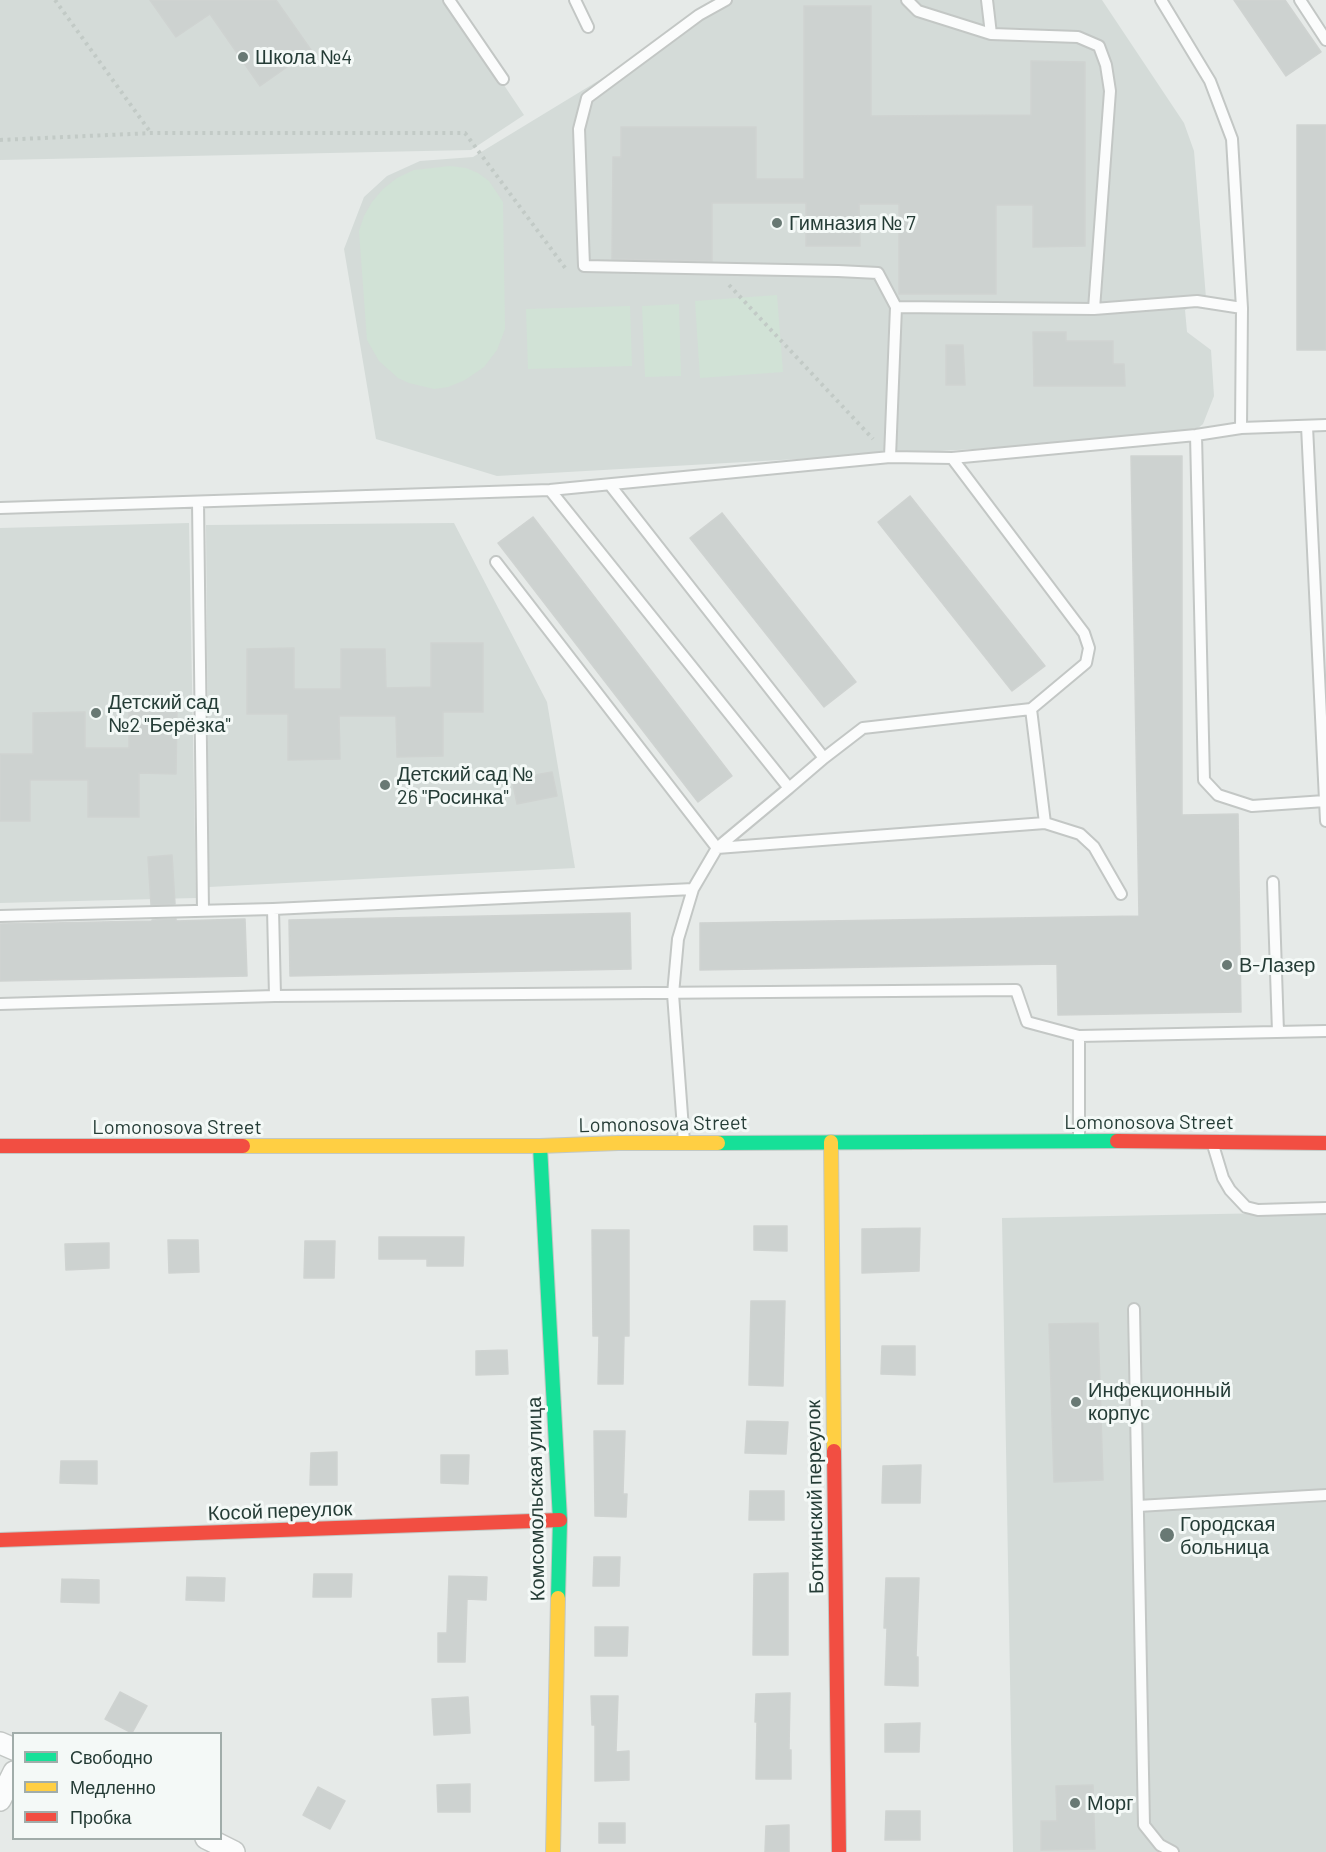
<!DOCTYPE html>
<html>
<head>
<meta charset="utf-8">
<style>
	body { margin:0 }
	#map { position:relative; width:1326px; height:1852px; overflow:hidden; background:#e6eae8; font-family:Barlow,sans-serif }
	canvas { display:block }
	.legend { position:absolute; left:12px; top:1732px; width:210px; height:108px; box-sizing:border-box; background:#f4f9f7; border:2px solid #a1adaa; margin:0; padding:8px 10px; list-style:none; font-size:18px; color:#253c36 }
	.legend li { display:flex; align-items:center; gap:12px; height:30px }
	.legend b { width:30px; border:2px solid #a1adaa }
</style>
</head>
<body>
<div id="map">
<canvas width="1326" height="1852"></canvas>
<ul class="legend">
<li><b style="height:8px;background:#16e098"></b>Свободно</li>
<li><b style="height:8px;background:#ffcf43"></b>Медленно</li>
<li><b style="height:8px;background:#f24e42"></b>Пробка</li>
</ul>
</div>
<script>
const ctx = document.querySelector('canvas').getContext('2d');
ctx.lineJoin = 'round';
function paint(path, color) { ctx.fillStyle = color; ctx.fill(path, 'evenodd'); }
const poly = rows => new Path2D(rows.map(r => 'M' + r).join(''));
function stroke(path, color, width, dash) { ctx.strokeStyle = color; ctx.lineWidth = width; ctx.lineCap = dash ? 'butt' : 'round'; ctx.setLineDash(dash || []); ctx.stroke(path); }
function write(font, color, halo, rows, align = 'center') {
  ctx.font = font + ' Barlow,sans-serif'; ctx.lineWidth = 6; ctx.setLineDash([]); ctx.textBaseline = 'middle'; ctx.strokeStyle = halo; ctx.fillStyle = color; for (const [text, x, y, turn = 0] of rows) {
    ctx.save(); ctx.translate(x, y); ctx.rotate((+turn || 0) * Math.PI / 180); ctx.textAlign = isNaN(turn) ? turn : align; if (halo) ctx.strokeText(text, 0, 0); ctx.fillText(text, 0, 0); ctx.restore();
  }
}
paint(poly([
	[0,0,447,0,524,115,471,150,0,160],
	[731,0,1102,0,1184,123,1194,151,1206,298,1185,310,1187,332,1211,350,1214,396,1203,424,1187,437,497,476,376,439,344,249,364,197,387,176,420,161,473,157],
	[189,523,196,898,0,903,0,528],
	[454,523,547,702,575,868,209,887,206,525],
	[1326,1212,1326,1852,1013,1852,1002,1218]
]), '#d4dbd8');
paint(poly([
	[450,166,466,168,478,173,489,181,503,202,505,329,497,350,484,367,465,380,448,387,434,389,409,383,398,378,379,361,367,340,359,231,364,216,372,202,383,189,397,178,414,170],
	[777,295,783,372,700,378,695,301],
	[679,304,681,376,645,377,642,306],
	[630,306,632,366,528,369,526,309]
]), '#d1e2d6');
const building = poly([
	[150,0,276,0,311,50,260,86,210,14,176,37,150,0],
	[1234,0,1285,0,1321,52,1286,76,1234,0],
	[804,6,871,6,871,116,1031,115,1031,61,1085,62,1085,246,1033,247,1033,205,996,205,996,294,899,294,899,204,859,204,860,246,806,246,806,203,712,203,712,261,612,259,613,157,621,157,621,127,756,127,756,179,804,179,804,6],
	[1297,125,1326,125,1326,350,1297,350,1297,125],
	[1033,332,1066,332,1066,341,1113,341,1113,364,1124,364,1125,386,1034,386,1033,332],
	[946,345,963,345,965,385,946,385,946,345],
	[1131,456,1182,456,1182,815,1238,814,1241,1012,1058,1015,1057,964,700,970,700,923,1139,916,1131,456],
	[910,496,1045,666,1012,691,878,522,910,496],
	[722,513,856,682,824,707,690,538,722,513],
	[533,517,732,776,698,802,498,543,533,517],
	[431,643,483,643,483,712,443,712,443,756,397,757,396,716,339,716,340,759,288,760,288,714,247,714,247,649,294,648,294,689,341,689,341,649,385,649,386,688,431,687,431,643],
	[129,708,177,708,176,774,139,773,139,817,88,817,88,780,30,780,30,821,0,821,0,754,33,754,33,713,85,712,85,748,129,748,129,708],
	[552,772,557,796,517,804,512,779,552,772],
	[172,855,175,904,151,905,148,857,172,855],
	[630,913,631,969,290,976,289,920,630,913],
	[176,919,176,921,245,919,247,976,0,981,0,924,152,921,152,920,176,919],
	[754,1226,787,1226,787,1251,754,1250,754,1226],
	[920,1228,919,1271,862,1273,862,1229,920,1228],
	[592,1230,629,1230,629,1336,624,1336,623,1384,598,1384,599,1336,593,1336,592,1230],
	[379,1237,464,1237,463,1266,427,1266,427,1259,379,1259,379,1237],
	[168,1240,198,1240,199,1272,169,1273,168,1240],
	[305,1241,335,1241,334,1278,304,1278,305,1241],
	[109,1243,109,1268,66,1270,65,1244,109,1243],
	[751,1301,785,1301,783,1386,749,1385,751,1301],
	[1098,1323,1103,1480,1054,1482,1049,1324,1098,1323],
	[882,1346,915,1346,915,1375,881,1374,882,1346],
	[507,1350,508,1374,476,1375,476,1351,507,1350],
	[747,1421,788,1422,786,1454,745,1453,747,1421],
	[594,1431,625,1431,623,1494,627,1494,626,1517,595,1516,594,1431],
	[337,1452,337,1485,310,1485,311,1453,337,1452],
	[441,1455,469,1455,468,1484,441,1483,441,1455],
	[61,1461,97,1461,97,1484,60,1483,61,1461],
	[921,1465,920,1503,882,1503,883,1466,921,1465],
	[750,1491,784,1491,784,1520,749,1520,750,1491],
	[594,1557,620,1557,619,1586,593,1586,594,1557],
	[788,1573,788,1655,753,1655,754,1574,788,1573],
	[314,1574,352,1574,351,1597,313,1597,314,1574],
	[449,1576,487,1577,486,1600,467,1599,465,1662,438,1662,438,1633,447,1633,449,1576],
	[187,1577,225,1578,224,1601,186,1600,187,1577],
	[886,1578,919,1578,916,1657,918,1657,918,1686,885,1685,887,1628,884,1628,886,1578],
	[62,1579,99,1580,99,1603,61,1602,62,1579],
	[595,1627,628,1627,627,1656,595,1656,595,1627],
	[120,1692,147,1706,132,1733,105,1719,120,1692],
	[790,1693,789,1750,791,1750,791,1779,756,1779,757,1722,755,1722,756,1694,790,1693],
	[591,1696,618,1696,616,1752,629,1751,629,1780,595,1781,595,1725,592,1725,591,1696],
	[468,1697,470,1733,434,1735,432,1699,468,1697],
	[920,1723,919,1752,885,1752,885,1724,920,1723],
	[470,1784,470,1812,438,1812,437,1785,470,1784],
	[1093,1785,1095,1849,1041,1850,1041,1821,1057,1821,1056,1786,1093,1785],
	[318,1787,345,1801,330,1829,303,1815,318,1787],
	[886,1811,920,1811,920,1840,885,1840,886,1811],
	[599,1823,625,1823,625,1843,599,1843,599,1823],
	[789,1825,789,1852,765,1852,766,1826,789,1825]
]);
paint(building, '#cdd2d0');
stroke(building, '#cfd3d1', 1.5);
const lane = poly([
	[449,0,503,79],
	[575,0,588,27],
	[726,0,699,15,587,98,579,129,584,266,838,271,878,273,896,307,890,457],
	[907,0,918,11,991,34,1078,37,1099,46,1106,65,1110,91,1094,309],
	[987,0,991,34],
	[1161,0,1210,81,1232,139,1242,308,1241,428],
	[1300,0,1326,40],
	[896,307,1094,309,1197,301,1242,308],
	[1307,426,1326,821],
	[1196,435,1204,780,1218,795,1252,806,1325,801],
	[610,485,824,758],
	[550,490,789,788,824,758,863,728,1031,709,1086,663,1089,648,1084,633,952,458],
	[198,502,203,911],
	[0,508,550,490,890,457,952,458,1196,435,1241,428,1326,425],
	[496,562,717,848,789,788],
	[1031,709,1045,823],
	[1273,882,1278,1032],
	[273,909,275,996],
	[0,916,273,909,693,889],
	[0,1004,275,996,1016,990,1027,1022,1079,1036,1326,1031],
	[1079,1036,1079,1141],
	[684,1142,673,994,678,939,693,889,717,848,1045,823,1080,834,1094,847,1121,894],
	[1213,1145,1223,1178,1230,1190,1246,1207,1258,1210,1326,1208],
	[1134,1309,1144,1825,1160,1845,1173,1852],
	[1138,1506,1326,1495]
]);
const street = poly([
	[0,1743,14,1749],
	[0,1800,14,1772],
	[206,1838,234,1852]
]);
const fast = poly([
	[718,1143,1117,1141],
	[540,1146,560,1520,558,1598]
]);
const slow = poly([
	[831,1142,834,1451],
	[243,1146,540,1146,618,1143,718,1143],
	[553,1852,558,1598]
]);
const jam = poly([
	[1117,1141,1326,1143],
	[0,1146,243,1146],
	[834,1451,839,1852],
	[0,1540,560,1520]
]);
stroke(lane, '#c3c7c5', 14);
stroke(street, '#c3c7c5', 24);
stroke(fast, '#c2c8c5', 16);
stroke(slow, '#c2c8c5', 16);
stroke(jam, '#c2c8c5', 16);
stroke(poly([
	[55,0,151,133],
	[0,140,152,133,465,133,566,269],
	[729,285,873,439]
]), '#c2cac6', 4, [3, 4.5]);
stroke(lane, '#fbfcfc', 10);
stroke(street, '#fbfcfc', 21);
stroke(fast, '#16e098', 14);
stroke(slow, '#ffcf43', 14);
stroke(jam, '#f24e42', 14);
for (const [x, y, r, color] of [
	[243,57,6,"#697974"],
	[777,223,6,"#697974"],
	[96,713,6,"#697974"],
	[385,785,6,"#697974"],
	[1227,965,6,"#697974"],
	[1076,1402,6,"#697974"],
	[1167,1535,8,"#697974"],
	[1075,1803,6,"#697974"]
]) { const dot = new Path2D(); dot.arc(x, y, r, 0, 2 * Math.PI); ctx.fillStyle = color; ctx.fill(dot); stroke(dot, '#f4f9f7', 2); }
write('20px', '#253c36', '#f4f9f7', [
	["Школа №4",255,57],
	["Гимназия № 7",789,223],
	["Детский сад",108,702],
	["№2 \"Берёзка\"",108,725],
	["Детский сад №",397,774],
	["26 \"Росинка\"",397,797],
	["В-Лазер",1239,965],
	["Инфекционный",1088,1390],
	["корпус",1088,1413],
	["Городская",1180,1524],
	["больница",1180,1547],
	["Морг",1087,1803]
], 'left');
write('20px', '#253c36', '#f4f9f7', [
	["Lomonosova Street",1149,1122],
	["Lomonosova Street",663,1124,-1],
	["Lomonosova Street",177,1127],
	["Боткинский переулок",815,1497,-91],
	["Комсомольская улица",536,1499,-91],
	["Косой переулок",280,1511,-2]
]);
</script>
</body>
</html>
